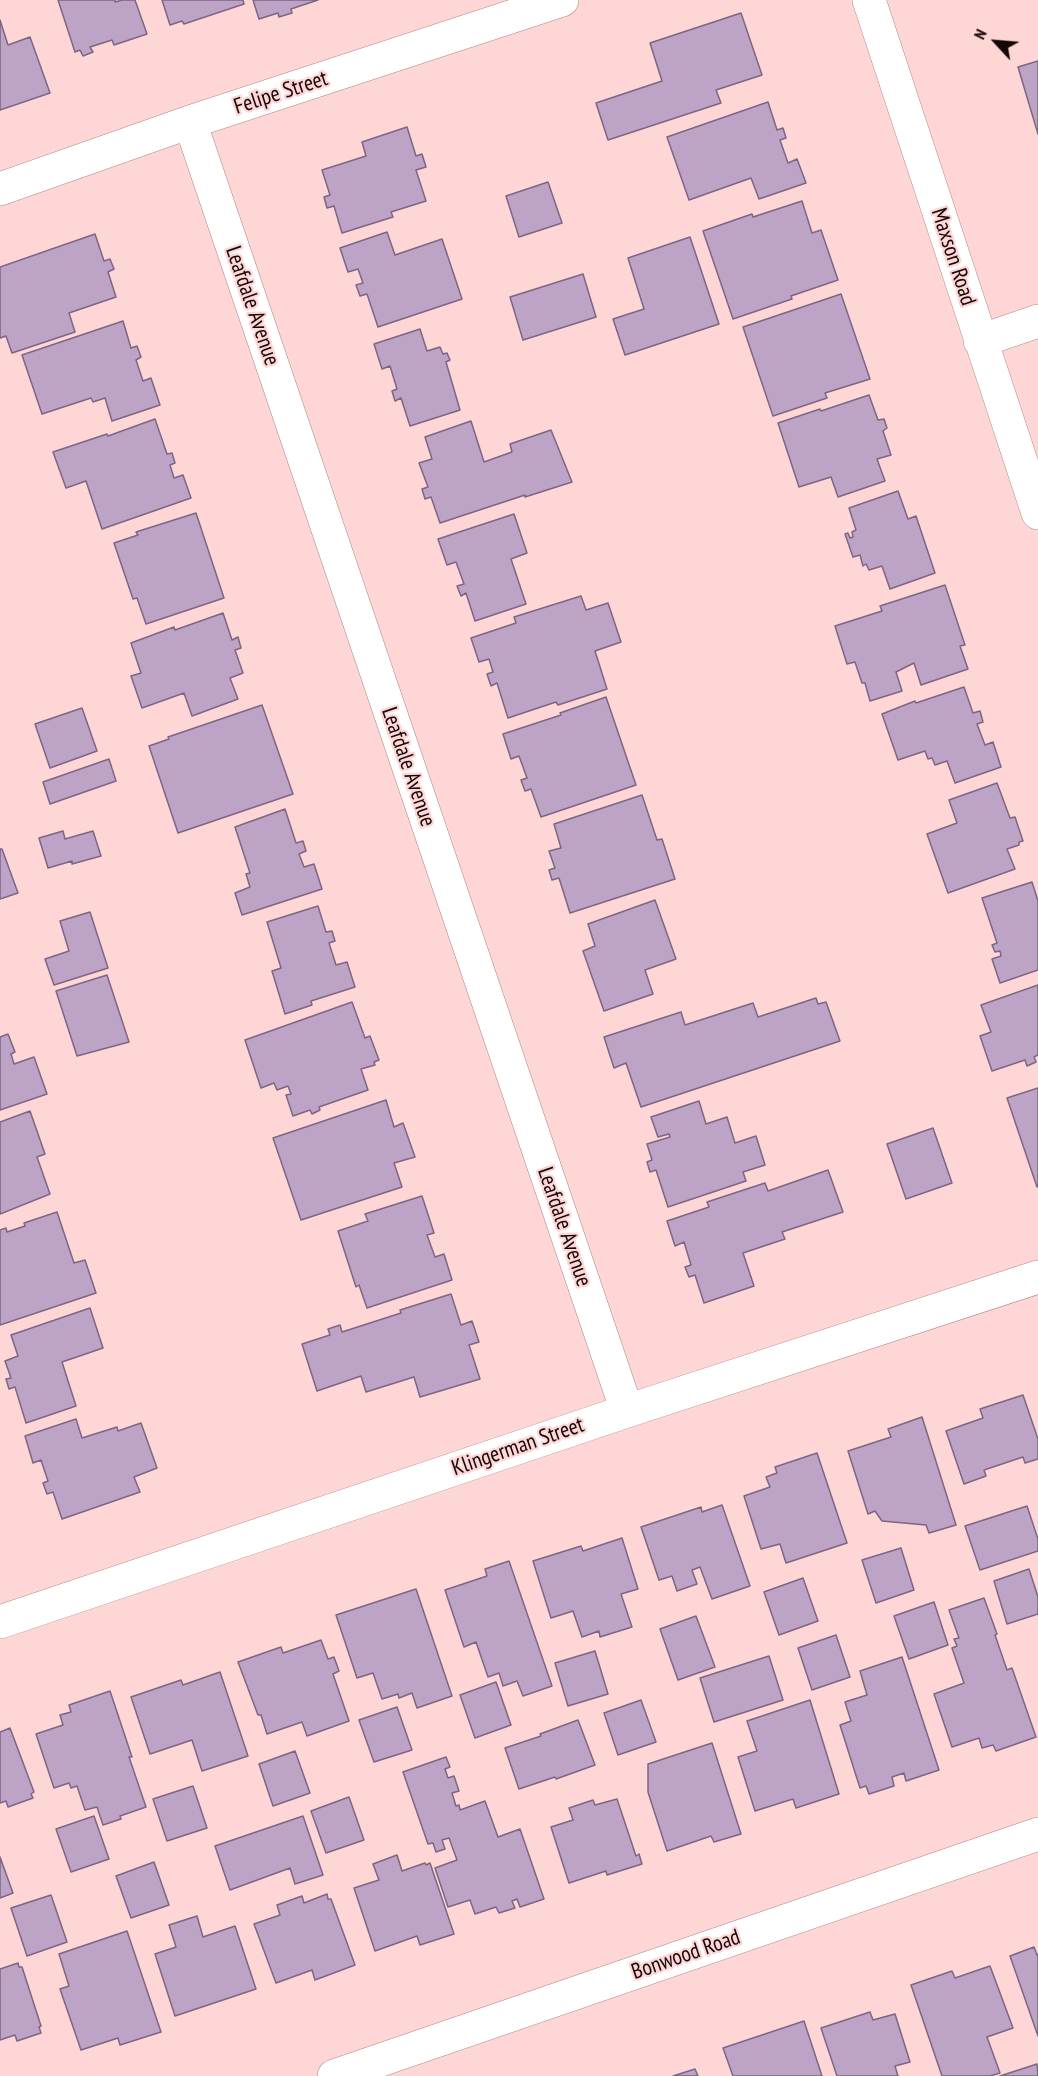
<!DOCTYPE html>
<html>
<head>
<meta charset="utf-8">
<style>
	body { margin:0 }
	#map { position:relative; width:1038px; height:2076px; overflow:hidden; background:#fed6d6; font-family:"PT Sans Narrow",sans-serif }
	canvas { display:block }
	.north { position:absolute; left:966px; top:12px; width:60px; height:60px; -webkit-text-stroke:4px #fed6d6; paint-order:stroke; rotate:296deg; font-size:16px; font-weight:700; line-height:24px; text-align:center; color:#160707 }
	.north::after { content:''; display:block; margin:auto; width:21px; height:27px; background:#160707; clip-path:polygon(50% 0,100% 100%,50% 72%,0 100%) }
</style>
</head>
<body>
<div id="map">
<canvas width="1038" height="2076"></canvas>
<div class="north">N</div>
</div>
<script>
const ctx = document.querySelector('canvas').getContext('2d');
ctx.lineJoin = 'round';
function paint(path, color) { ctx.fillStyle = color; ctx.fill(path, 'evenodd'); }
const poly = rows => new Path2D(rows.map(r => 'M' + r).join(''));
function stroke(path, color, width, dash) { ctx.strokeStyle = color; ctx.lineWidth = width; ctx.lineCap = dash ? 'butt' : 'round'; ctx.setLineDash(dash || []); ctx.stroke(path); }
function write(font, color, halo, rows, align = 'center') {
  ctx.font = font + ' "PT Sans Narrow",sans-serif'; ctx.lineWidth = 4.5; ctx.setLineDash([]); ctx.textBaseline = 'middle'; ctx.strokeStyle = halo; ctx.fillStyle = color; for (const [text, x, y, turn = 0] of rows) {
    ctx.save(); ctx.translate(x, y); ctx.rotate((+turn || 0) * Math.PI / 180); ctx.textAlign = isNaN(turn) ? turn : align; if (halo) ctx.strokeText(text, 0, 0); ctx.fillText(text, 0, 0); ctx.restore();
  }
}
const building = poly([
	[58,0,115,0,115,2,122,0,135,0,147,34,114,45,112,40,90,47,93,52,83,56,80,50,75,52,58,0],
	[162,0,243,0,244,4,184,24,182,21,170,25,162,0],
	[253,0,318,0,291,9,292,13,279,17,278,13,259,19,253,0],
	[741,13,762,75,716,90,721,103,608,140,596,103,662,81,650,43,741,13],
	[0,20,8,45,30,37,50,93,0,110,0,20],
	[1038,61,1038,134,1018,67,1038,61],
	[768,102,777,130,783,128,786,138,780,140,788,163,797,159,806,183,759,199,751,178,689,200,667,137,768,102],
	[407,127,416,156,422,154,426,167,416,170,426,201,391,212,393,217,342,233,334,206,327,208,324,197,330,195,322,170,366,156,362,142,407,127],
	[548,182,562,223,519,237,506,196,548,182],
	[802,201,812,233,821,230,838,280,791,296,792,299,733,319,703,231,752,214,753,217,802,201],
	[387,232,395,255,442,239,462,299,378,327,367,294,360,296,356,285,363,283,358,269,348,272,340,248,387,232],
	[95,234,104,261,110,259,114,269,108,272,116,297,69,313,75,332,12,353,6,336,0,338,0,267,95,234],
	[690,237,719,324,625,355,613,319,644,309,628,258,690,237],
	[583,274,596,317,523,340,510,297,583,274],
	[841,294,870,379,825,393,827,398,773,416,743,327,841,294],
	[123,321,131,348,137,346,141,357,136,360,143,381,151,378,160,405,112,421,105,398,93,402,91,398,42,414,22,355,123,321],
	[420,329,427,351,440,347,443,354,447,353,450,360,446,362,460,410,410,426,401,398,395,401,392,391,397,389,390,366,382,369,374,344,420,329],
	[869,395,878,420,884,419,887,428,883,431,891,455,877,459,885,481,838,497,831,477,799,487,778,423,820,409,821,411,869,395],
	[155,419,167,454,172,453,175,463,170,465,174,478,183,475,191,498,102,529,86,481,66,488,53,452,107,434,108,436,155,419],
	[471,421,484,462,512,452,510,444,551,430,572,482,525,497,525,495,440,523,431,497,425,499,422,489,428,487,419,463,432,459,425,437,471,421],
	[898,491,908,519,916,516,935,573,890,589,882,566,869,570,866,564,863,566,860,555,853,557,845,534,848,533,850,538,853,537,852,532,856,530,849,508,898,491],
	[196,513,224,598,146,624,137,598,133,599,114,543,138,535,136,532,196,513],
	[514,514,527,553,511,559,526,604,475,621,466,593,461,596,457,586,464,584,456,562,447,565,438,539,514,514],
	[945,585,965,645,960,646,968,669,921,685,914,663,896,672,902,691,870,701,865,683,862,683,855,662,847,664,835,626,882,611,880,606,945,585],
	[581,596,586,610,608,603,621,642,595,651,607,689,558,705,556,702,508,718,497,683,491,686,487,674,493,672,489,659,479,662,471,638,516,623,514,617,581,596],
	[223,613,232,640,238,637,241,648,235,650,243,673,230,678,238,699,192,716,184,693,142,708,131,676,141,673,131,643,174,627,175,630,223,613],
	[964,687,973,713,980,711,983,722,977,724,985,745,993,742,1001,767,955,783,947,761,935,765,932,758,928,759,925,751,898,760,882,714,915,701,916,703,964,687],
	[606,697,636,785,541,817,531,789,525,791,521,780,527,778,519,756,511,759,503,734,561,715,560,713,606,697],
	[262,705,293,794,178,833,149,746,169,739,168,737,262,705],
	[82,708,97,751,50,768,35,724,82,708],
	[109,759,116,781,50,804,43,782,109,759],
	[997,783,1010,818,1015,817,1023,841,1019,842,1019,845,1007,849,1015,869,948,893,927,834,957,823,949,800,997,783],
	[642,795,657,840,662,839,675,879,570,913,559,878,552,880,549,870,555,868,549,851,561,848,554,824,642,795],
	[285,809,296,843,303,841,306,851,299,854,304,867,314,864,322,889,242,915,235,893,250,887,246,874,250,873,235,827,285,809],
	[63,831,65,839,93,831,101,856,72,864,72,861,48,868,39,838,63,831],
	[0,849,2,849,18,893,0,899,0,849],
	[1032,882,1038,901,1038,970,1000,983,992,959,1001,956,1000,951,995,952,992,945,997,943,982,898,1032,882],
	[655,900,676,959,645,970,653,994,604,1011,583,951,595,946,588,924,655,900],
	[318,906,326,932,332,931,335,941,329,943,336,965,347,962,355,987,311,1001,312,1005,285,1014,272,971,281,968,267,922,318,906],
	[90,912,108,968,54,985,45,959,69,951,60,921,90,912],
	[107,975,129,1042,77,1056,56,991,107,975],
	[1038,985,1038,1055,1034,1057,1036,1062,1027,1066,1025,1060,992,1071,980,1036,991,1032,981,1005,1038,985],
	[816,998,818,1004,826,1002,840,1041,641,1107,626,1063,614,1068,604,1037,681,1012,685,1025,753,1003,758,1017,816,998],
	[352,1002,365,1038,370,1036,379,1060,374,1062,375,1065,361,1069,368,1090,319,1107,320,1110,312,1114,310,1110,293,1116,286,1095,291,1094,288,1086,277,1090,274,1083,261,1088,245,1040,352,1002],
	[8,1034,15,1052,11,1054,14,1064,34,1057,47,1094,0,1110,0,1037,8,1034],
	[1038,1088,1038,1186,1037,1187,1007,1098,1038,1088],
	[386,1100,394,1127,403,1123,415,1157,394,1163,402,1187,301,1220,273,1138,386,1100],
	[699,1101,706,1124,727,1117,735,1143,756,1136,765,1165,743,1172,746,1181,668,1207,656,1170,650,1172,647,1162,652,1160,647,1144,670,1137,669,1134,658,1137,651,1117,699,1101],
	[30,1111,45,1154,37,1157,50,1194,0,1214,0,1122,30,1111],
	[933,1128,952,1183,906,1199,887,1144,933,1128],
	[828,1170,843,1212,782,1232,785,1239,743,1253,754,1286,704,1303,695,1275,689,1277,685,1267,691,1265,684,1242,675,1246,667,1221,709,1207,707,1202,765,1183,768,1191,828,1170],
	[422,1196,434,1233,427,1235,435,1257,444,1254,452,1280,367,1308,359,1285,356,1287,338,1231,368,1221,365,1214,422,1196],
	[57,1212,74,1263,85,1260,96,1293,0,1325,0,1230,6,1228,7,1232,25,1226,24,1223,57,1212],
	[451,1294,461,1325,472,1321,479,1342,469,1345,480,1379,420,1397,414,1377,366,1392,361,1376,317,1391,302,1344,330,1335,328,1329,340,1325,342,1332,401,1313,400,1310,451,1294],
	[90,1308,103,1348,62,1362,76,1406,26,1423,15,1387,9,1389,6,1379,11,1378,5,1361,18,1356,11,1335,90,1308],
	[1023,1395,1038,1439,1038,1459,1025,1463,1023,1457,984,1470,986,1476,964,1484,946,1431,983,1418,980,1409,1023,1395],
	[922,1417,956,1525,929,1533,926,1525,882,1521,875,1511,868,1514,848,1451,891,1437,888,1429,922,1417],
	[76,1419,82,1438,117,1427,118,1431,141,1423,157,1468,134,1477,140,1492,62,1519,53,1492,47,1494,43,1483,48,1481,41,1460,33,1463,25,1436,76,1419],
	[817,1453,847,1543,786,1563,780,1544,761,1549,744,1496,770,1487,766,1477,777,1473,775,1467,817,1453],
	[722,1505,750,1586,712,1599,700,1567,692,1570,697,1584,677,1591,672,1576,659,1580,641,1527,701,1507,702,1512,722,1505],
	[1027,1506,1038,1539,1038,1551,980,1570,965,1526,1027,1506],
	[622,1538,638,1589,621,1594,632,1627,600,1637,599,1631,582,1637,573,1611,551,1618,533,1561,581,1546,583,1551,622,1538],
	[901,1548,914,1590,876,1603,862,1560,901,1548],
	[509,1561,552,1686,523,1696,517,1681,503,1686,499,1673,488,1677,476,1642,464,1647,445,1590,487,1576,485,1569,509,1561],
	[1029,1569,1038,1597,1038,1614,1007,1624,994,1581,1029,1569],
	[803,1578,818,1621,779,1635,764,1592,803,1578],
	[416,1589,452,1696,417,1708,412,1693,399,1698,398,1694,382,1699,373,1673,357,1678,336,1615,416,1589],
	[984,1598,997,1634,995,1635,1007,1670,1012,1668,1036,1737,996,1751,993,1745,982,1748,979,1738,952,1747,934,1694,964,1683,952,1648,957,1646,954,1639,959,1638,949,1610,984,1598],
	[934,1602,948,1645,909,1659,894,1616,934,1602],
	[696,1616,715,1667,678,1680,660,1629,696,1616],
	[836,1635,850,1677,812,1690,798,1648,836,1635],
	[321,1640,328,1659,334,1657,339,1671,333,1674,349,1721,307,1736,302,1722,267,1734,261,1715,258,1715,238,1662,281,1647,283,1653,321,1640],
	[595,1651,608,1694,568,1706,555,1663,595,1651],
	[769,1656,783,1700,714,1722,700,1678,769,1656],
	[902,1657,939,1770,906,1781,904,1773,892,1777,894,1786,869,1794,866,1786,860,1788,840,1725,851,1721,845,1702,867,1695,860,1671,902,1657],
	[220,1672,248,1756,202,1771,192,1740,150,1754,131,1697,181,1680,183,1685,220,1672],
	[496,1682,511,1725,475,1738,460,1695,496,1682],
	[110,1691,132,1757,129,1757,146,1807,120,1816,121,1819,103,1825,97,1807,85,1810,77,1786,71,1788,69,1783,54,1788,36,1734,63,1725,60,1715,71,1712,69,1705,110,1691],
	[641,1700,656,1742,618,1755,604,1713,641,1700],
	[810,1700,839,1794,796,1808,793,1799,755,1811,738,1757,757,1751,747,1721,810,1700],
	[397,1707,412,1750,374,1762,359,1720,397,1707],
	[578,1720,595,1765,556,1779,555,1777,519,1789,505,1748,541,1736,540,1734,578,1720],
	[10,1728,34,1792,31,1794,33,1798,8,1807,6,1801,0,1803,0,1732,10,1728],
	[712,1743,741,1834,714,1842,711,1836,667,1851,648,1792,648,1764,712,1743],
	[295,1751,310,1793,273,1806,259,1764,295,1751],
	[446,1757,450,1767,445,1769,448,1778,454,1776,459,1791,452,1793,456,1806,459,1805,460,1810,485,1801,498,1837,520,1829,544,1899,520,1907,517,1899,512,1901,515,1908,499,1913,496,1907,475,1914,470,1900,448,1907,435,1868,457,1860,449,1838,442,1840,445,1849,436,1852,433,1843,428,1844,403,1772,446,1757],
	[193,1786,207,1828,167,1841,153,1799,193,1786],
	[349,1797,364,1840,326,1853,311,1811,349,1797],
	[617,1799,636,1856,639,1854,642,1864,607,1875,606,1871,569,1883,551,1827,573,1820,569,1808,593,1800,595,1805,617,1799],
	[94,1816,109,1859,71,1872,56,1829,94,1816],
	[303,1816,323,1875,295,1884,290,1868,230,1890,215,1846,303,1816],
	[397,1855,402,1871,425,1863,426,1865,430,1863,454,1934,420,1945,417,1936,375,1951,354,1888,379,1880,373,1864,397,1855],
	[0,1857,13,1893,0,1898,0,1857],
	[154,1862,169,1905,131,1918,116,1876,154,1862],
	[327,1894,328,1899,331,1899,355,1965,315,1980,312,1970,276,1983,254,1924,280,1915,277,1905,302,1896,304,1903,327,1894],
	[51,1895,67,1942,27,1956,11,1908,51,1895],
	[197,1916,203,1937,235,1926,256,1989,175,2016,155,1954,176,1947,169,1925,197,1916],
	[127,1931,161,2032,120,2045,118,2038,81,2050,60,1989,69,1986,59,1954,127,1931],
	[1034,1947,1037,1955,1038,1954,1038,2036,1010,1956,1034,1947],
	[18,1963,19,1967,22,1967,41,2026,39,2027,41,2033,17,2041,15,2035,0,2040,0,1969,18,1963],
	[990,1966,1013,2028,987,2037,1000,2073,990,2076,942,2076,911,1985,952,1971,955,1978,990,1966],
	[870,2012,873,2020,895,2014,910,2062,895,2066,898,2076,837,2076,821,2028,870,2012],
	[804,2021,822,2076,733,2076,723,2048,804,2021],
	[1037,2064,1038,2076,1000,2076,1037,2064],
	[695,2069,698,2076,673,2076,695,2069]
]);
paint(building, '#bda3c5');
stroke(building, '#7d6584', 1.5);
const minor = poly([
	[869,0,1038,513],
	[190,122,627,1411],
	[0,189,190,122,562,0],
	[980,341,1038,321],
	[0,1622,627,1411,1038,1277],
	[334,2076,1038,1834]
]);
stroke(minor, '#b28585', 34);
stroke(minor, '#fff', 33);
write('22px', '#160707', '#fed6d6', [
	["Felipe Street",281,93,-18],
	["Maxson Road",953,257,72],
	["Leafdale Avenue",252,306,71],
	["Leafdale Avenue",408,767,71],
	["Leafdale Avenue",564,1227,71],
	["Klingerman Street",518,1447,-19],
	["Bonwood Road",686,1955,-19]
]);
</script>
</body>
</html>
